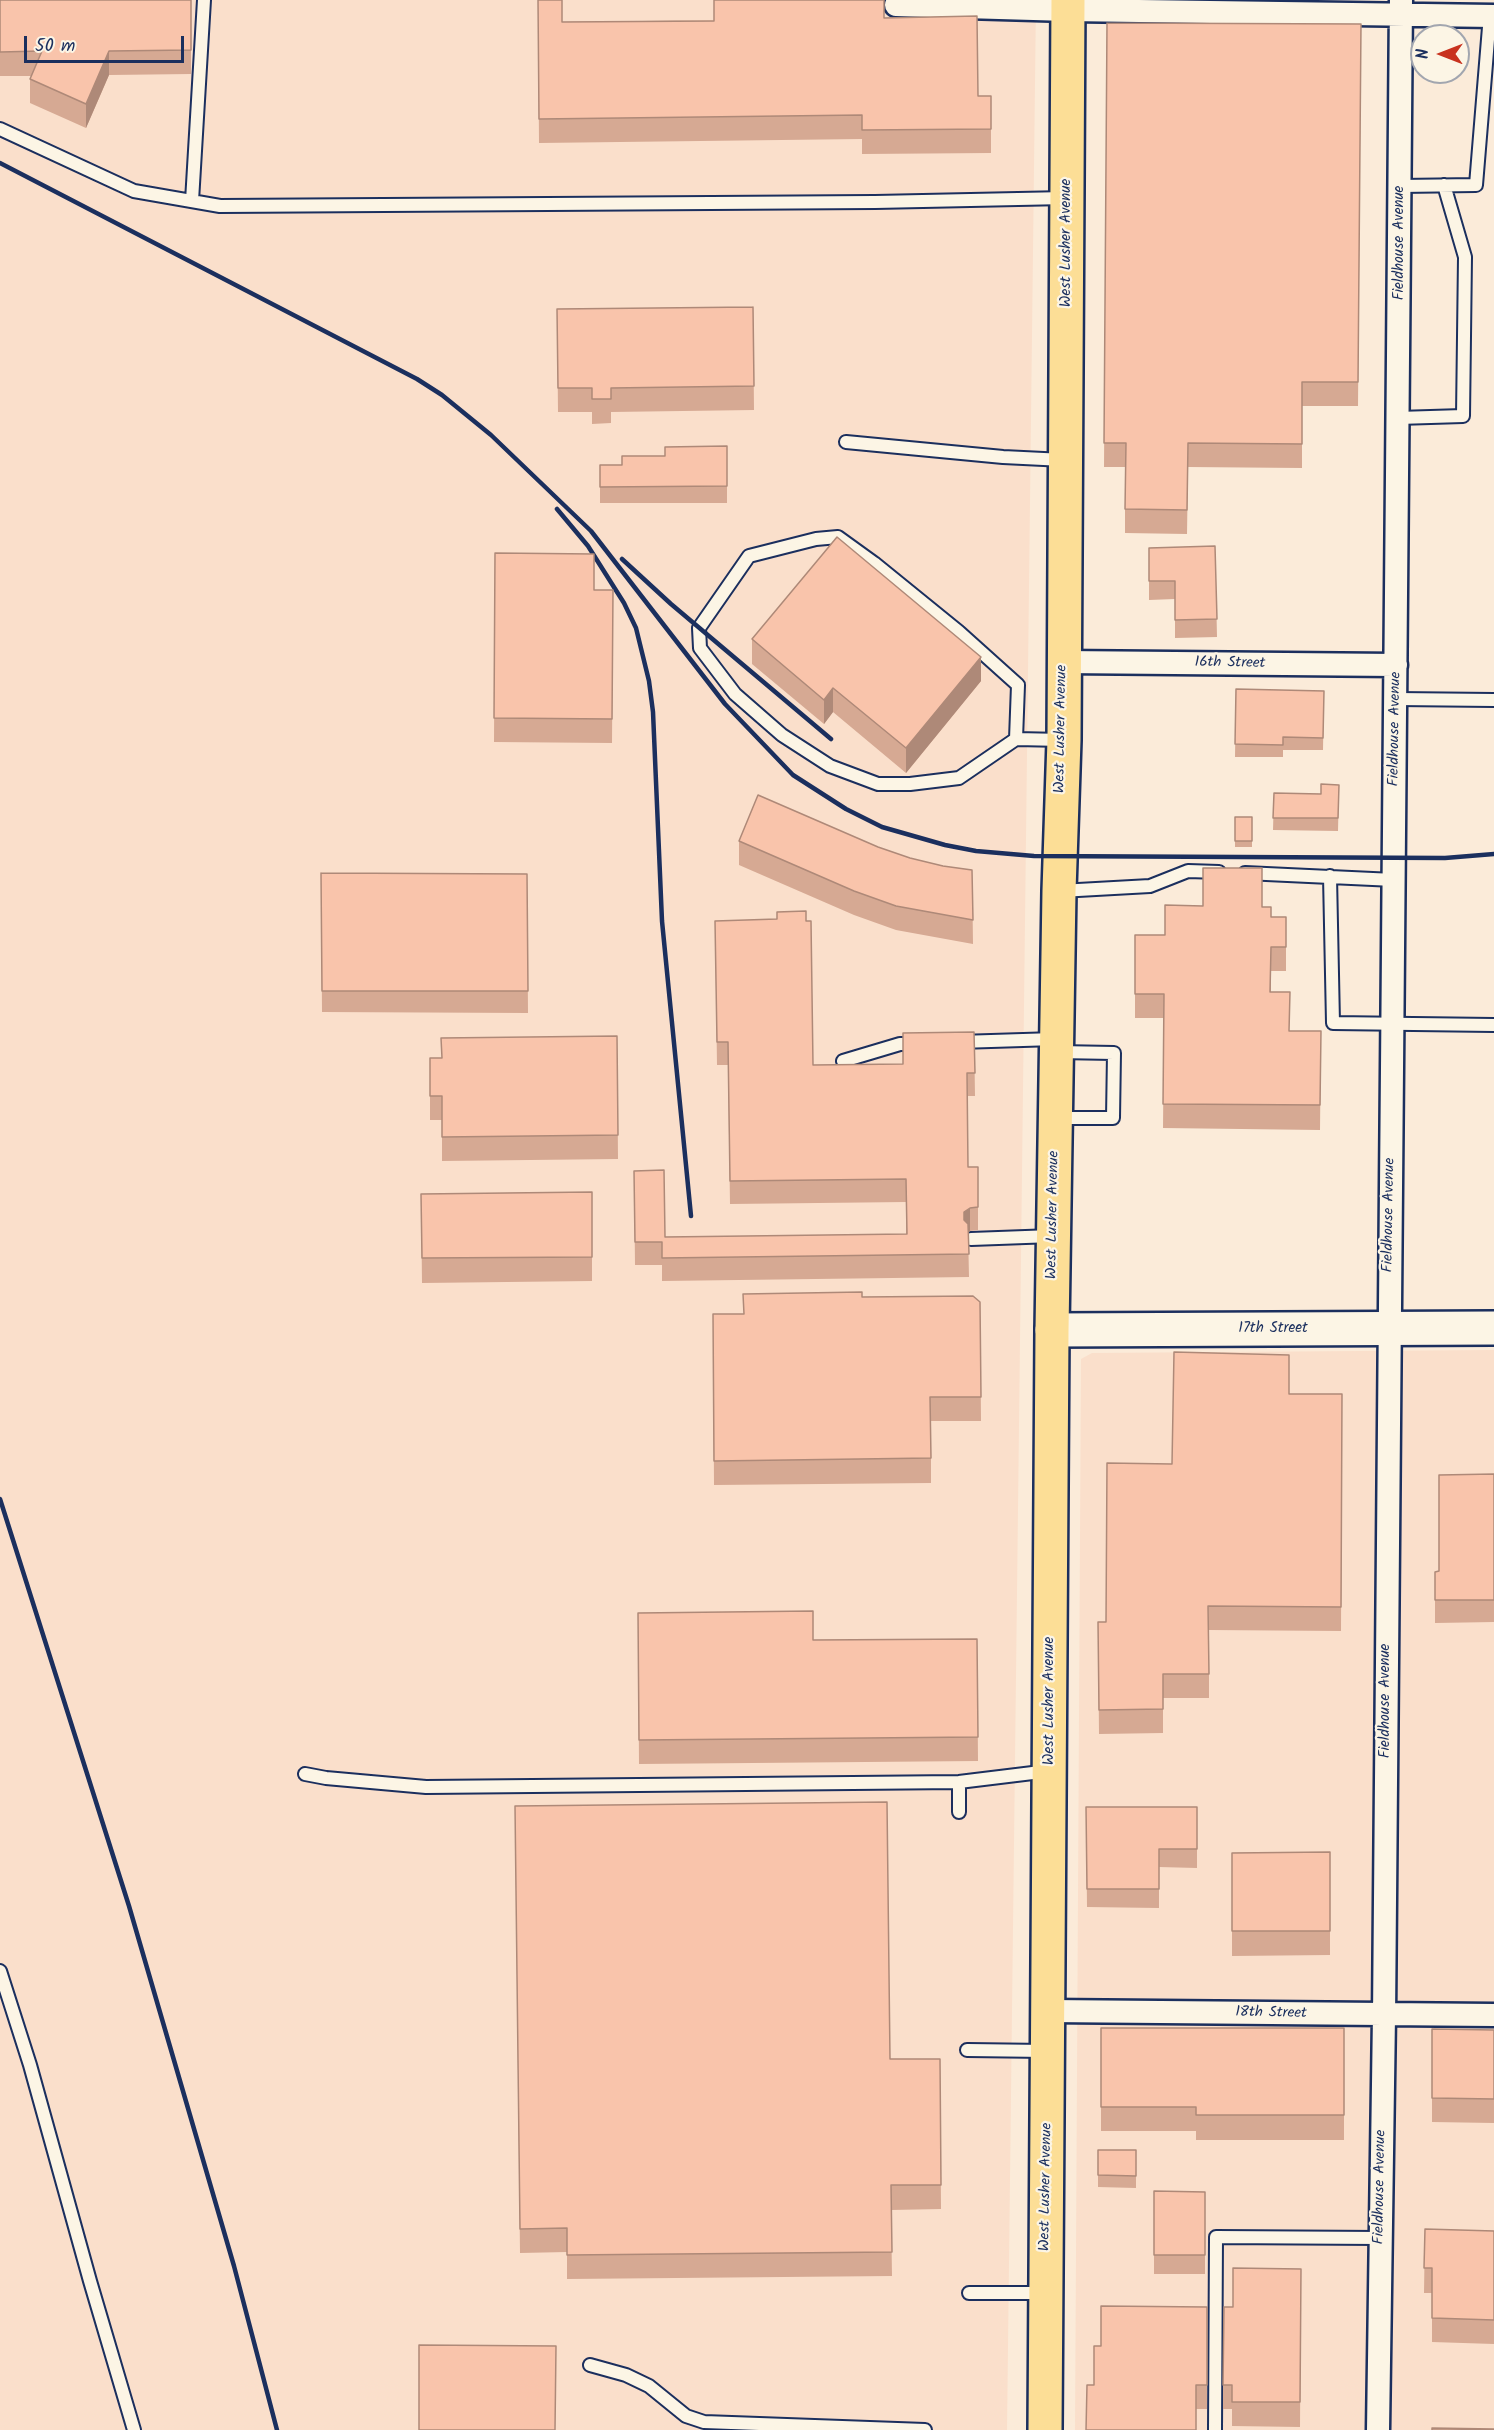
<!DOCTYPE html>
<html>
<head>
<meta charset="utf-8">
<style>
	body { margin:0 }
	#map { position:relative; width:1494px; height:2430px; overflow:hidden; background:#fbebd9; font-family:Kalam,sans-serif }
	canvas { display:block }
	.north { position:absolute; left:1410px; top:24px; width:60px; height:60px; box-sizing:border-box; background:#fcf5e5; border:2px solid #a2a6af; border-radius:50%; rotate:270deg; font-size:16px; font-weight:700; line-height:24px; text-align:center; color:#1b2f5e }
	.north::after { content:''; display:block; margin:auto; width:21px; height:27px; background:#c8321e; clip-path:polygon(50% 0,100% 100%,50% 72%,0 100%) }
	.scale { position:absolute; left:24px; top:36px; width:160px; height:27px; box-sizing:border-box; border:3px solid #1b2f5e; border-top:0; padding-left:8px; font-size:18px; line-height:21px; white-space:nowrap; color:#1b2f5e; -webkit-text-stroke:4px #fcf5e5; paint-order:stroke }
</style>
</head>
<body>
<div id="map">
<canvas width="1494" height="2430"></canvas>
<div class="north">N</div>
<div class="scale">50 m</div>
</div>
<script>
const ctx = document.querySelector('canvas').getContext('2d');
ctx.lineJoin = 'round';
function paint(path, color) { ctx.fillStyle = color; ctx.fill(path, 'evenodd'); }
const poly = rows => new Path2D(rows.map(r => 'M' + r).join(''));
function stroke(path, color, width, dash) { ctx.strokeStyle = color; ctx.lineWidth = width; ctx.lineCap = dash ? 'butt' : 'round'; ctx.setLineDash(dash || []); ctx.stroke(path); }
function write(font, color, halo, rows, align = 'center') {
  ctx.font = font + ' Kalam,sans-serif'; ctx.lineWidth = 4.5; ctx.setLineDash([]); ctx.textBaseline = 'middle'; ctx.strokeStyle = halo; ctx.fillStyle = color; for (const [text, x, y, turn = 0] of rows) {
    ctx.save(); ctx.translate(x, y); ctx.rotate((+turn || 0) * Math.PI / 180); ctx.textAlign = isNaN(turn) ? turn : align; if (halo) ctx.strokeText(text, 0, 0); ctx.fillText(text, 0, 0); ctx.restore();
  }
}
paint(poly([
	[0,0,1036,0,1007,2430,0,2430],
	[1494,1350,1494,2430,1075,2430,1081,1359,1092,1353]
]), '#fadfcb');
const lane = poly([
	[0,129,134,191,220,206,875,202,1066,198],
	[1400,186,1476,185,1490,15],
	[192,201,204,0],
	[1398,418,1463,416,1465,257,1444,185],
	[846,442,1003,457,1064,460],
	[1396,699,1494,700],
	[1016,739,959,778,910,784,878,784,830,766,782,735,735,694,700,648,699,628,749,556,816,539,838,537,874,563,959,632,1018,685,1016,739,1063,740],
	[1245,873,1394,880],
	[1330,876,1333,1023,1494,1025],
	[1060,891,1150,886,1188,871,1219,872],
	[959,1042,1055,1039],
	[843,1061,900,1044,917,1044],
	[1056,1118,1113,1118,1114,1053,1058,1052],
	[971,1239,1053,1236],
	[305,1774,326,1778,426,1787,959,1782,1049,1771],
	[959,1782,959,1812],
	[0,1971,30,2065,90,2281,134,2430],
	[967,2050,1047,2051],
	[969,2293,1046,2293],
	[590,2365,626,2375,649,2386,686,2416,704,2422,925,2430],
	[1215,2430,1216,2237,1380,2238]
]);
const street = poly([
	[896,5,1068,10,1494,16],
	[1063,662,1396,665],
	[1049,2011,1494,2015],
	[1378,2430,1384,2015,1401,0]
]);
const secondary = poly([
	[1052,1330,1494,1328]
]);
const primary = poly([
	[1045,2430,1052,1330,1059,891,1064,740,1068,0]
]);
stroke(lane, '#1b2f5e', 16);
stroke(street, '#1b2f5e', 27);
stroke(secondary, '#1b2f5e', 38);
stroke(primary, '#1b2f5e', 38);
stroke(lane, '#fcf5e5', 12);
stroke(street, '#fcf5e5', 22);
stroke(secondary, '#fcf5e5', 33);
stroke(primary, '#fcde96', 33);
stroke(poly([
	[0,163,417,379,442,395,491,435,591,531,725,704,793,775,846,809,882,827,945,845,976,851,1034,856,1445,858,1494,854],
	[557,509,588,546,624,603,636,628,649,681,653,712,662,921,691,1216],
	[622,559,671,604,831,739],
	[0,1499,129,1906,234,2266,277,2430]
]), '#1b2f5e', 4.5);
paint(poly([
	[0,0,191,0,191,74,109,75,86,128,30,103,30,79,31,76,0,76],
	[538,0,562,22,884,18,978,96,991,96,991,153,862,154,862,139,539,143],
	[1107,23,1361,24,1358,406,1302,406,1302,468,1188,467,1187,534,1125,533,1125,467,1104,467],
	[753,307,754,410,611,412,611,423,592,424,592,412,558,412,557,309],
	[727,446,727,503,600,503,600,465,622,465,665,456],
	[1215,546,1217,637,1175,638,1175,599,1149,600,1149,548],
	[495,553,594,590,613,590,612,743,494,742],
	[752,639,981,681,906,773,833,712,824,724,752,664],
	[1236,689,1324,691,1323,750,1283,750,1283,757,1235,757],
	[1339,785,1338,831,1273,830,1274,793,1321,794],
	[1235,817,1252,817,1252,847,1235,847],
	[739,841,878,847,910,858,943,866,972,870,973,944,896,930,854,915,739,865],
	[321,873,527,874,528,1013,322,1012],
	[1262,907,1271,917,1286,917,1286,971,1271,971,1271,992,1289,1031,1321,1031,1320,1130,1163,1128,1164,1018,1135,1018,1135,935,1165,935],
	[715,921,813,1065,903,1064,974,1032,975,1096,967,1096,968,1167,978,1167,978,1230,970,1231,968,1232,969,1277,662,1281,662,1265,635,1265,634,1171,665,1237,906,1234,906,1202,730,1204,728,1065,717,1065],
	[617,1036,618,1159,442,1161,442,1120,430,1120,430,1083,441,1058],
	[592,1192,592,1281,422,1283,421,1194],
	[862,1297,980,1302,981,1421,931,1421,931,1483,714,1485,713,1314,743,1314],
	[1289,1394,1342,1394,1341,1631,1209,1630,1209,1698,1163,1698,1163,1733,1099,1734,1098,1622,1106,1622,1172,1464],
	[1494,1474,1494,1622,1435,1623,1435,1572,1439,1571],
	[638,1613,813,1640,977,1639,978,1761,639,1764],
	[515,1806,890,2059,940,2059,941,2209,891,2210,892,2276,567,2279,567,2252,520,2253],
	[1086,1807,1197,1807,1197,1868,1159,1867,1159,1908,1087,1907],
	[1330,1852,1330,1955,1232,1956,1232,1853],
	[1101,2028,1344,2028,1344,2140,1196,2140,1196,2131,1101,2131],
	[1432,2029,1494,2030,1494,2123,1432,2122],
	[1098,2150,1136,2150,1136,2188,1098,2187],
	[1154,2191,1205,2192,1205,2274,1154,2274],
	[1425,2229,1494,2231,1494,2344,1432,2342,1432,2293,1424,2293],
	[1301,2269,1300,2427,1232,2426,1232,2409,1223,2409,1223,2385,1233,2307],
	[1207,2307,1207,2409,1196,2409,1094,2385,1101,2346]
]), '#d6a993');
paint(poly([
	[109,51,109,75,86,128,86,104],
	[981,657,981,681,906,773,906,748],
	[833,688,833,712,824,724,824,700],
	[970,1208,970,1231,964,1235,964,1212]
]), '#ae8978');
const building = poly([
	[0,0,191,0,191,50,109,51,86,104,30,79,42,51,0,52,0,0],
	[538,0,562,0,562,22,714,21,714,0,884,0,884,18,977,16,978,96,991,96,991,129,862,130,862,115,539,119,538,0],
	[1107,23,1361,24,1358,382,1302,382,1302,444,1188,443,1187,510,1125,509,1126,443,1104,443,1107,23],
	[753,307,754,386,611,388,611,399,592,399,592,388,558,388,557,309,753,307],
	[727,446,727,486,600,487,600,465,622,465,622,456,665,456,665,447,727,446],
	[837,537,981,657,906,748,833,688,824,700,752,639,837,537],
	[1215,546,1217,619,1175,620,1175,581,1149,581,1149,548,1215,546],
	[495,553,594,554,594,590,613,590,612,719,494,718,495,553],
	[1236,689,1324,691,1323,738,1283,737,1283,745,1235,744,1236,689],
	[1321,784,1339,785,1338,818,1273,818,1274,793,1321,794,1321,784],
	[758,795,878,847,910,858,943,866,972,870,973,920,896,906,854,891,739,841,758,795],
	[1235,817,1252,817,1252,841,1235,841,1235,817],
	[1203,868,1262,868,1262,907,1271,907,1271,917,1286,917,1286,947,1271,947,1270,992,1290,992,1289,1031,1321,1031,1320,1105,1163,1104,1164,994,1135,994,1135,935,1165,935,1165,905,1203,906,1203,868],
	[321,873,527,874,528,991,322,991,321,873],
	[806,911,806,921,811,921,813,1065,903,1064,903,1033,974,1032,975,1073,967,1073,968,1167,978,1167,978,1207,970,1208,964,1212,964,1220,968,1224,969,1254,662,1258,662,1242,635,1242,634,1171,664,1170,665,1237,907,1234,906,1179,730,1181,728,1042,717,1042,715,921,777,919,777,912,806,911],
	[617,1036,618,1135,442,1137,442,1096,430,1096,430,1058,442,1058,441,1038,617,1036],
	[592,1192,592,1257,422,1258,421,1194,592,1192],
	[862,1292,862,1297,973,1296,980,1302,981,1397,930,1397,931,1458,714,1461,713,1314,744,1314,743,1294,862,1292],
	[1174,1352,1289,1355,1289,1394,1342,1394,1341,1607,1208,1606,1209,1674,1163,1674,1163,1709,1099,1710,1098,1622,1106,1622,1107,1463,1172,1464,1174,1352],
	[1494,1474,1494,1600,1435,1600,1435,1572,1439,1571,1439,1475,1494,1474],
	[813,1611,813,1640,977,1639,978,1737,639,1740,638,1613,813,1611],
	[887,1802,890,2059,940,2059,941,2185,891,2185,892,2252,567,2255,567,2228,520,2229,515,1806,887,1802],
	[1086,1807,1197,1807,1197,1849,1159,1849,1159,1889,1087,1889,1086,1807],
	[1330,1852,1330,1931,1232,1931,1232,1853,1330,1852],
	[1101,2028,1344,2028,1344,2115,1196,2115,1196,2107,1101,2107,1101,2028],
	[1432,2029,1494,2030,1494,2099,1432,2098,1432,2029],
	[1098,2150,1136,2150,1136,2176,1098,2175,1098,2150],
	[1154,2191,1205,2192,1205,2255,1154,2255,1154,2191],
	[1425,2229,1494,2231,1494,2320,1432,2318,1432,2268,1424,2268,1425,2229],
	[1233,2268,1301,2269,1300,2402,1232,2402,1232,2385,1223,2385,1224,2307,1233,2307,1233,2268],
	[1101,2306,1207,2307,1207,2385,1196,2385,1196,2430,1086,2430,1087,2385,1094,2385,1094,2346,1101,2346,1101,2306],
	[419,2345,556,2346,555,2430,419,2430,419,2345],
	[1432,2428,1494,2429,1494,2430,1432,2430,1432,2428]
]);
paint(building, '#f9c4ab');
stroke(building, '#ae8978', 1.5);
write('15px', '#1b2f5e', '#fcf5e5', [
	["West Lusher Avenue",1067,243,-90],
	["Fieldhouse Avenue",1400,243,-90],
	["16th Street",1230,664,1],
	["West Lusher Avenue",1062,729,-89],
	["Fieldhouse Avenue",1396,729,-89],
	["West Lusher Avenue",1054,1215,-89],
	["Fieldhouse Avenue",1390,1215,-89],
	["17th Street",1273,1329],
	["West Lusher Avenue",1050,1701,-90],
	["Fieldhouse Avenue",1386,1701,-90],
	["18th Street",1271,2014,1],
	["West Lusher Avenue",1047,2187,-89],
	["Fieldhouse Avenue",1381,2187,-89]
]);
</script>
</body>
</html>
